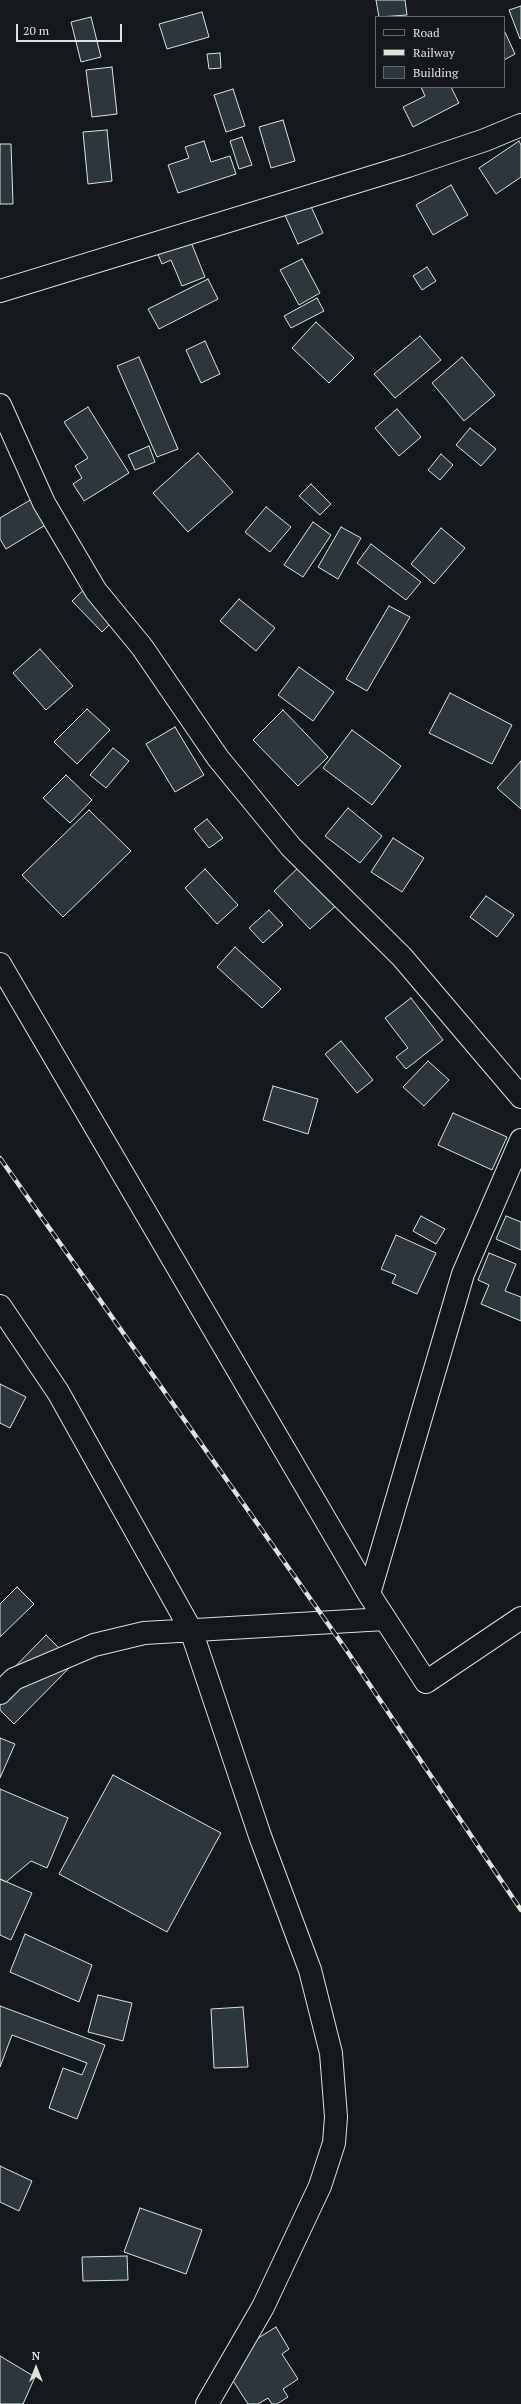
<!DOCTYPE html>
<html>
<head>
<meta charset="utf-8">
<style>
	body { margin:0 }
	#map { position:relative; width:521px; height:2404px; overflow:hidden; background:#14181c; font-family:"PT Serif",serif }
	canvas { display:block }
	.legend { position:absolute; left:375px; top:16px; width:130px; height:72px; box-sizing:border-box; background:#14181c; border:1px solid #626a69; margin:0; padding:5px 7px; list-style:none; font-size:12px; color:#d8e6dc }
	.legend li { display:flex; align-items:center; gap:8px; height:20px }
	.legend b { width:20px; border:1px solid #626a69 }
	.north { position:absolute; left:16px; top:2348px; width:40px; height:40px; -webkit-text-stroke:3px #14181c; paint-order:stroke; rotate:0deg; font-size:11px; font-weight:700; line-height:16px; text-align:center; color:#d8e6dc }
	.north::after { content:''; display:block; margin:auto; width:14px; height:18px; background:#d8e6dc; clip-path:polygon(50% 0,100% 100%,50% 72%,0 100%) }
	.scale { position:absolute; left:16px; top:24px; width:106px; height:18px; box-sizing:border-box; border:2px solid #d8e6dc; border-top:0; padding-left:5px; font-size:12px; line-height:14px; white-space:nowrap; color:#d8e6dc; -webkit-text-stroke:3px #14181c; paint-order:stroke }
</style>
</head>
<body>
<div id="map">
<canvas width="521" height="2404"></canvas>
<ul class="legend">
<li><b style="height:5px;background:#14181c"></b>Road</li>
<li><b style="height:5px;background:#d8e6dc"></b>Railway</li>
<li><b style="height:11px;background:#2c363c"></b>Building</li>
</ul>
<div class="north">N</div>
<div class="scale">20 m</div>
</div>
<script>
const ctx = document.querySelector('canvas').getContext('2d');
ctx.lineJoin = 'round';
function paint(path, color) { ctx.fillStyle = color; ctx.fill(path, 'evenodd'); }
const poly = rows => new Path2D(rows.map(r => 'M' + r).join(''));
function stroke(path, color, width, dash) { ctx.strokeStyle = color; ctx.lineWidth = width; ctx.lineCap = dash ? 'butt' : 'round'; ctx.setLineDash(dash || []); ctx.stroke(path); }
const building = poly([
	[376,0,405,0,407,15,379,17,376,0],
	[521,6,521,38,520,39,509,10,521,6],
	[202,12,209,37,167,49,159,24,202,12],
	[91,17,101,57,81,62,71,22,91,17],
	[504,30,515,54,504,60,504,30],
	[220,53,221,68,209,69,207,54,220,53],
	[112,67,117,114,92,117,86,70,112,67],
	[421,87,451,87,459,103,413,127,403,107,425,96,421,87],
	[233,89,245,126,226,132,214,95,233,89],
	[283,120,295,161,271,168,259,127,283,120],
	[107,130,112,181,88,184,83,132,107,130],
	[242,137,252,165,239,169,230,141,242,137],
	[204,141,211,162,230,156,236,174,178,193,168,165,189,158,185,147,204,141],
	[519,141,521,145,521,177,496,194,479,168,519,141],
	[0,144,11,144,13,204,0,204,0,144],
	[451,185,468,215,433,235,416,205,451,185],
	[304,191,323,233,298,244,279,202,304,191],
	[187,232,205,277,182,286,171,260,162,264,154,245,187,232],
	[302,259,320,293,299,305,280,270,302,259],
	[427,267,436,281,422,290,413,276,427,267],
	[208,279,218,299,159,329,148,309,208,279],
	[317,298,324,311,291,328,284,316,317,298],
	[316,322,354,358,329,383,292,348,316,322],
	[420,336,441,360,395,398,374,374,420,336],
	[205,341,220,374,201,383,186,350,205,341],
	[139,357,178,449,157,457,117,366,139,357],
	[462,357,495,395,464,421,432,383,462,357],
	[88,407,129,473,84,501,73,484,82,478,75,466,88,458,64,422,88,407],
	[397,409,421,437,399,456,375,428,397,409],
	[470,428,496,449,481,466,456,445,470,428],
	[149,446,155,462,135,470,128,455,149,446],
	[198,453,233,492,188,532,153,493,198,453],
	[441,454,453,465,440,480,428,470,441,454],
	[311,484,331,504,320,515,299,496,311,484],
	[37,496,52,521,6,549,0,539,0,518,37,496],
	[266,507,291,527,270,552,245,532,266,507],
	[313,522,331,535,303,577,284,565,313,522],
	[341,527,361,538,338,579,318,567,341,527],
	[441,528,465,548,434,584,411,564,441,528],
	[371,544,421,582,406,600,357,563,371,544],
	[92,582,123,611,102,632,72,601,92,582],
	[239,599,275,628,256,651,220,621,239,599],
	[389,606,410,617,367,691,346,679,389,606],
	[40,649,73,686,46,710,13,673,40,649],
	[299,667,334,692,313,721,278,695,299,667],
	[450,693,512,725,492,764,429,733,450,693],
	[87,709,110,730,77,764,54,742,87,709],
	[283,710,328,757,298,786,253,740,283,710],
	[175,727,204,775,175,792,146,744,175,727],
	[352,730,401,766,372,805,323,768,352,730],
	[113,748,129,761,106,788,90,775,113,748],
	[521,761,521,809,497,788,521,761],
	[66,775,92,800,70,823,43,798,66,775],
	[348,808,382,836,360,863,325,836,348,808],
	[89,810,131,851,63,917,22,875,89,810],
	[207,819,223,838,209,848,194,829,207,819],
	[393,838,424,858,402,892,371,872,393,838],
	[302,864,339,903,310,929,274,891,302,864],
	[205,869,238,905,217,924,185,888,205,869],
	[486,896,514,915,497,937,470,917,486,896],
	[269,910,283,925,263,943,249,928,269,910],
	[235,947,281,989,262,1008,217,967,235,947],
	[411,998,443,1040,406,1069,396,1057,408,1048,385,1018,411,998],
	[341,1041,373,1080,357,1093,325,1054,341,1041],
	[428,1061,449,1080,424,1106,403,1087,428,1061],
	[273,1086,318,1099,308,1134,263,1120,273,1086],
	[453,1113,507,1137,492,1170,438,1145,453,1113],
	[421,1216,445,1229,436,1244,413,1231,421,1216],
	[506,1216,521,1222,521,1250,496,1239,506,1216],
	[396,1235,436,1253,417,1294,392,1283,396,1275,381,1269,396,1235],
	[489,1253,516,1264,505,1291,521,1297,521,1321,481,1304,489,1285,478,1280,489,1253],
	[0,1384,26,1397,10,1428,0,1423,0,1384],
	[17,1587,34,1604,0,1637,0,1604,17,1587],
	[46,1635,74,1663,14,1724,0,1710,0,1682,46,1635],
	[0,1738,15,1744,0,1778,0,1738],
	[113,1775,221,1833,167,1932,59,1874,113,1775],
	[0,1789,68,1818,47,1868,31,1861,6,1882,0,1879,0,1789],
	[0,1879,32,1893,11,1940,0,1935,0,1879],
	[25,1934,92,1965,79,2002,10,1972,25,1934],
	[98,1995,132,2003,123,2041,88,2032,98,1995],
	[0,2006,105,2045,77,2119,49,2108,63,2068,82,2075,87,2063,12,2035,0,2067,0,2006],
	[243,2007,248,2067,214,2068,211,2009,243,2007],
	[0,2166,32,2181,19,2211,0,2202,0,2166],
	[140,2208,202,2230,186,2274,124,2252,140,2208],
	[127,2256,128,2280,83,2281,82,2257,127,2256],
	[276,2327,289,2349,282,2354,298,2379,283,2389,288,2397,277,2404,272,2404,268,2398,258,2404,248,2404,230,2376,226,2358,276,2327],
	[0,2356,35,2377,23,2404,0,2404,0,2356]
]);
paint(building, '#2c363c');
stroke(building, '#d8e6dc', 1);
const minor = poly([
	[0,291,408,166,485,140,521,125],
	[0,405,44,503,96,591,142,647,218,758,291,847,402,957,521,1097],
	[0,964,369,1594,426,1682,521,1618],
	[0,1306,58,1392,191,1630,260,1836,310,1970,331,2053,336,2117,334,2143,320,2186,263,2307,207,2404],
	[369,1594,463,1274,521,1140],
	[0,1693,14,1679,94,1645,144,1633,385,1619]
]);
stroke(minor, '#d8e6dc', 24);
stroke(minor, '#14181c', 22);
const rail = poly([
	[0,1158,345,1648,521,1910]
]);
stroke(rail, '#d8e6dc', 4.5);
stroke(rail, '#14181c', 3, [9]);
</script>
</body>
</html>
